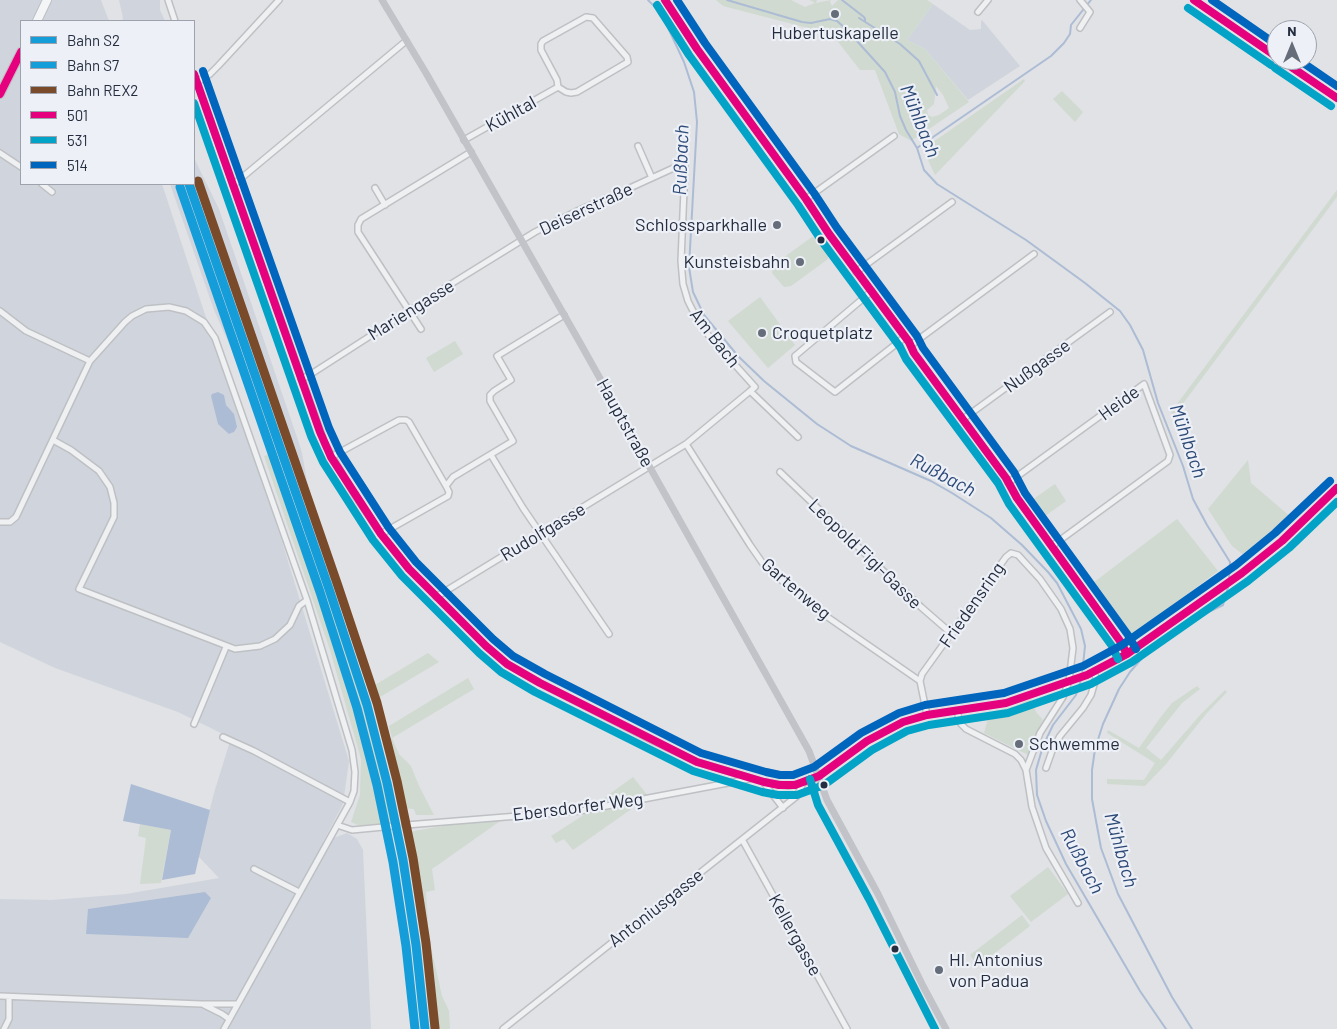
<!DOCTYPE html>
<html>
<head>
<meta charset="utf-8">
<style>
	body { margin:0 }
	#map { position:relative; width:1337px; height:1029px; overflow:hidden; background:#e0e2e5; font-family:Barlow,sans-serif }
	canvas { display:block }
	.legend { position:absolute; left:20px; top:20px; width:175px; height:165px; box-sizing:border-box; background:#edf0f6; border:1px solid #9da2ad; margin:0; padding:6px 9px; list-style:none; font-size:15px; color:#252e40 }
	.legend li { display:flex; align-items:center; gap:10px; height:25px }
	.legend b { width:25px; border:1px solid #9da2ad }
	.north { position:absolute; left:1267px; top:20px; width:50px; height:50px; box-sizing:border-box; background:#edf0f6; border:1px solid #9da2ad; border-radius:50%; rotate:0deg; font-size:14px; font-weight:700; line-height:20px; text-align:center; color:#252e40 }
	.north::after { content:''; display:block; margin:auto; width:18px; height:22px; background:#666d7a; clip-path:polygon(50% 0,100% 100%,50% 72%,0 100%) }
</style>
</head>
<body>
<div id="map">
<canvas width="1337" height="1029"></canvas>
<ul class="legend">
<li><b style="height:6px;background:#159dd9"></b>Bahn S2</li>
<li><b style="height:6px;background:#159dd9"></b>Bahn S7</li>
<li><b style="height:6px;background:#7a4b2a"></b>Bahn REX2</li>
<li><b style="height:6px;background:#e5007d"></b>501</li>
<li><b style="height:6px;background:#02a3c7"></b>531</li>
<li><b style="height:6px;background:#0065bd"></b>514</li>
</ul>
<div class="north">N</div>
</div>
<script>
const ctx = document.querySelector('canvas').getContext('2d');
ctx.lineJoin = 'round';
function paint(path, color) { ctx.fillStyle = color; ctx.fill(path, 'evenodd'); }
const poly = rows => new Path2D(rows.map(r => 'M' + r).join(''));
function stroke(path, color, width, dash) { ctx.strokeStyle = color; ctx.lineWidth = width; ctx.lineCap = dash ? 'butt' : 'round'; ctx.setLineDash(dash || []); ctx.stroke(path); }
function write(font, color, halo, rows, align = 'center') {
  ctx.font = font + ' Barlow,sans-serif'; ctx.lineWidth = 4.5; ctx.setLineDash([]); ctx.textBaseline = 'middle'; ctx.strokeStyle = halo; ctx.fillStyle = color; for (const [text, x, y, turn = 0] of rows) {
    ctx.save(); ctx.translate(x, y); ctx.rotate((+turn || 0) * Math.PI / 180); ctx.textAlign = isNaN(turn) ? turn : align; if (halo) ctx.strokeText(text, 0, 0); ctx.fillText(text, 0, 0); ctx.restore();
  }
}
paint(poly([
	[0,0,101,0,109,21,21,21,21,184,162,184,220,360,280,535,349,761,343,804,323,842,347,833,357,839,363,850,371,1029,0,1029,0,899,51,900,126,894,219,878,198,856,214,793,231,738,178,712,55,668,0,642],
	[119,0,160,0,160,10,165,21,122,21,123,18],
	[933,4,970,30,981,29,981,21,982,20,1020,66,968,100,925,49,907,40],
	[194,158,219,209,298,440,302,453,314,520,343,603,331,607,276,450,214,310,170,184,194,184]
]), '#d0d5dd');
paint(poly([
	[716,0,791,0,805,7,815,3,810,0,817,0,816,3,831,0,830,2,832,6,838,0,927,0,933,4,907,40,925,49,969,102,911,141,899,134,875,70,860,70,835,38,808,28,723,6],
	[936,86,943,95,949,108,939,115,932,117,928,115,927,110,934,104],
	[1024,79,1025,81,935,175,923,149],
	[1062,91,1083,112,1075,122,1053,99],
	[1337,190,1337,197,1173,417,1171,412],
	[812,237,819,238,828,251,828,259,791,286,784,287,772,273,772,266],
	[760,297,795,345,768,368,728,321],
	[455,341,463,354,434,372,426,358],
	[276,452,331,607,371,731,393,824,358,825,351,822,360,795,361,759,330,650,264,456],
	[1248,460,1251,483,1292,518,1245,556,1232,546,1208,509],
	[1055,484,1066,501,1041,519,1029,502],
	[1337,498,1337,503,1322,517,1285,551,1282,550],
	[1177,519,1218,571,1133,635,1093,583],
	[428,653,439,662,380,697,375,685],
	[468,678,474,689,392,738,399,754,411,766,419,786,434,815,416,815,414,809,403,808,386,740,392,738,389,726],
	[1197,686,1200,689,1182,703,1146,748,1161,760,1201,714,1225,690,1227,692,1206,714,1166,764,1145,786,1107,784,1107,779,1144,780,1155,763,1107,733,1108,730,1139,748,1160,718,1172,703],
	[1031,699,1036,712,1043,720,1028,755,984,733,990,712,1015,706],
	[633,777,648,796,596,804],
	[640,803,573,850,564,839,556,843,551,836,587,813],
	[503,819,432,869,435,890,426,892,429,939,442,996,449,1011,450,1029,435,1029,426,938,409,832,459,823],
	[140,824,171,830,161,883,140,884,146,838,138,836],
	[1048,867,1068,894,1031,922,1010,896],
	[1022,915,1030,926,978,966,970,955]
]), '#d0dad0');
paint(poly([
	[218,392,224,395,226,405,234,414,237,427,234,432,231,433,229,434,218,424,211,396,212,394],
	[131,784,210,810,195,874,162,880,171,830,123,821],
	[205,892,211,898,188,938,86,934,88,909]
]), '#acbcd4');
stroke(poly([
	[648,0,661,13,684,62,694,92,697,122,689,267,693,292,704,315,738,356,764,381,817,424,851,446,931,481,952,493,991,518,1022,545,1048,572,1057,583,1081,629,1085,646,1082,675],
	[727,0,802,22,811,23,830,19,837,21,846,29,885,72,895,92,900,116,906,130,917,148,924,170,937,184,1026,240,1085,283,1120,311,1130,325,1143,350,1158,403,1183,466,1193,499,1207,525,1230,562,1229,579],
	[842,0,864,17,865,19,865,21],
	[859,18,900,44,919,61,937,95],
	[917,148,1051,56,1064,43,1070,34,1071,25,1091,0],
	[1081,680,1076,695,1053,725,1043,746,1036,770,1037,795,1046,821,1066,864,1140,991,1166,1029],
	[1192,1029,1172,997,1118,894,1101,848,1092,799,1092,770,1095,749,1103,724,1119,689,1130,672,1143,657,1162,640,1186,623,1223,605,1228,587]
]), '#acbcd4', 2);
stroke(poly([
	[394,826,406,825]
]), '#bbbec4', 5, [5, 2.5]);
const street = poly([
	[168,0,175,21],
	[665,0,697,49,806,199,829,234,909,342,914,353,1006,478,1017,498,1120,641,1127,654],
	[978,12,988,0],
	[1080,28,1090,12,1080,0],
	[194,74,325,444,354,494,381,534,409,569,486,646,507,664,540,683,653,741,697,762,764,782,788,786,803,783,819,776],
	[197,82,210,74,218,66,279,0],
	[464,140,558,87,566,92,571,93,577,92,628,62,627,57,593,18,586,17,543,41,541,44,541,50,557,80,558,87],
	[638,146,652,178],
	[0,153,21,167],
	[42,184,52,192],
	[233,185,406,41],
	[375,188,385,205],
	[806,199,894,136],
	[856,272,952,202],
	[872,291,795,356,796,362,835,392,905,337],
	[0,311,26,331,90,361],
	[421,329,358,232,358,225,361,219,471,152],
	[911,345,1034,254],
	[301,379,308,376,451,284,535,232,575,212,632,187,678,166,685,166,681,261,683,284,688,301,698,321,709,336,755,387,686,444,436,597],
	[750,391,798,437],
	[963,419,1110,312],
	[53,440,71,450,99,471,110,487,114,503,114,517,79,589,235,649,260,646,275,639,290,625,299,606,307,600],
	[686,444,750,545,766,568,826,616,920,681],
	[491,455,523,508,609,634],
	[331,457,399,420,406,420,409,422,446,486],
	[780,472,921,607,952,634],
	[1008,483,1144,384,1170,455,1168,461,1052,546],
	[0,522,10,522,16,517,90,361,125,322,132,316,146,309,169,307,186,311,204,322,215,338,307,600,352,750,355,772,354,791,350,802,224,1029],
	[381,534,448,496,449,492,446,486,453,477,513,441,490,401,490,395,494,391,511,380,497,356,564,315],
	[957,712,961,724,966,729,1015,754,1021,760,1026,770,1032,807,1046,848,1078,903],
	[927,715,920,681,922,674,1006,557,1011,553,1018,555,1040,579,1061,609,1070,629,1073,648,1069,681,1063,697,1040,733,1026,770],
	[194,724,226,647],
	[223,737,254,751,350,802],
	[1046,768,1052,751,1060,736,1083,708,1091,695,1096,678,1094,672],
	[764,783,783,808],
	[337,825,352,830,394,826],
	[406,825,580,811,749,779],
	[743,841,847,1029],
	[254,869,299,892],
	[0,996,201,1004,237,1004],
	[204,1005,222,1014,229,1019],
	[4,1029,9,1019,9,997],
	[503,1029,797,796,803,783]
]);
const primary = poly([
	[37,21,47,0],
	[0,94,21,52]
]);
stroke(street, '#bec0c3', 8);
stroke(primary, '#bcbfc3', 10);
stroke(street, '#eff0f2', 5);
stroke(poly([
	[382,0,426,73,579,341,809,751,827,800,878,894,923,986,946,1029],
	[1194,0,1277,57],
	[1281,60,1337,98],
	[819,776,867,741,903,722,927,715,1006,703,1087,675,1114,662,1242,573,1282,541,1337,488]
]), '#c1c3c9', 7);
stroke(primary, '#f4f5f6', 8);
stroke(poly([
	[665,0,697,49,806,199,829,234,909,342,914,353,1006,478,1017,498,1120,641,1127,654],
	[1194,0,1277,57],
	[1281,60,1337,98],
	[194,74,320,432,331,457,381,534,409,569,486,646,507,664,540,683,697,762,764,782,779,785,795,785,819,776,867,741,903,722,927,715,1006,703,1087,675,1127,654,1242,573,1282,541,1337,488],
	[0,94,21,52]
]), '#e5007d', 8);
stroke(poly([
	[657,5,689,55,798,205,821,240,900,347,906,359,998,483,1009,504,1112,646,1118,659],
	[1188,8,1271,65],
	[1275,68,1331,106],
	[194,103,311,436,323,462,373,540,402,576,479,653,501,672,535,692,693,771,762,792,778,795,797,795,824,785,872,750,907,731,929,725,1008,713,1091,684,1132,662,1248,581,1289,548,1337,502],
	[810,779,818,805,869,899,935,1029]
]), '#02a3c7', 8);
stroke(poly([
	[677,0,705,43,814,193,837,228,917,336,923,348,1014,472,1025,493,1128,635,1136,649],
	[1212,0,1277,45],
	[1299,60,1337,86],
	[203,71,329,428,340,452,389,528,416,562,493,639,513,656,545,674,701,753,766,772,780,775,793,775,814,767,861,733,899,713,925,705,1004,693,1083,666,1122,645,1236,565,1275,533,1330,481]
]), '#0065bd', 8);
stroke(poly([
	[189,184,329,589,367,705,387,783,403,860,416,945,425,1029]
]), '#159dd9', 9);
stroke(poly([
	[180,187,320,592,357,708,377,785,393,862,406,946,415,1029]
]), '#159dd9', 9);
stroke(poly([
	[198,181,338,586,377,703,397,781,413,858,426,943,435,1028]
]), '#7a4b2a', 9);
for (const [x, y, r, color] of [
	[835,14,5,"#666d7a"],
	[777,225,5,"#666d7a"],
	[821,240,4.5,"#252e40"],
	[800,262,5,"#666d7a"],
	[762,333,5,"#666d7a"],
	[1019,744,5,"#666d7a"],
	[824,785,4.5,"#252e40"],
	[895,949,4.5,"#252e40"],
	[939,970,5,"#666d7a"]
]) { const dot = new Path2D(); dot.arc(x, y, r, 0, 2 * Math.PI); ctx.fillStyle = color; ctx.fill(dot); stroke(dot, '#edf0f6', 2); }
write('18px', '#252e40', '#edf0f6', [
	["Hubertuskapelle",835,33,"center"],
	["Schlossparkhalle",767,225,"right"],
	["Kunsteisbahn",790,262,"right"],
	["Croquetplatz",772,333],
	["Schwemme",1029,744],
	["Hl. Antonius",949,960],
	["von Padua",949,981]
], 'left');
write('18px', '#252e40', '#edf0f6', [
	["Kühltal",511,114,-29],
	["Deiserstraße",586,209,-25],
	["Mariengasse",411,310,-32],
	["Am Bach",715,338,52],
	["Nußgasse",1037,366,-36],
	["Heide",1119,403,-36],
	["Hauptstraße",625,423,61],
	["Rudolfgasse",543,532,-31],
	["Leopold Figl-Gasse",865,554,44],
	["Gartenweg",796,589,40],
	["Friedensring",972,605,-55],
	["Ebersdorfer Weg",578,807,-7],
	["Antoniusgasse",656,908,-38],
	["Kellergasse",795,935,61]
]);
write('italic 19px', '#2d4a77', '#edf0f6', [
	["Mühlbach",920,121,68],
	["Rußbach",681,160,-88],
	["Mühlbach",1188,441,71],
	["Rußbach",943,475,28],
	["Mühlbach",1121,850,74],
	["Rußbach",1082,861,62]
]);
</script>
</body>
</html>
